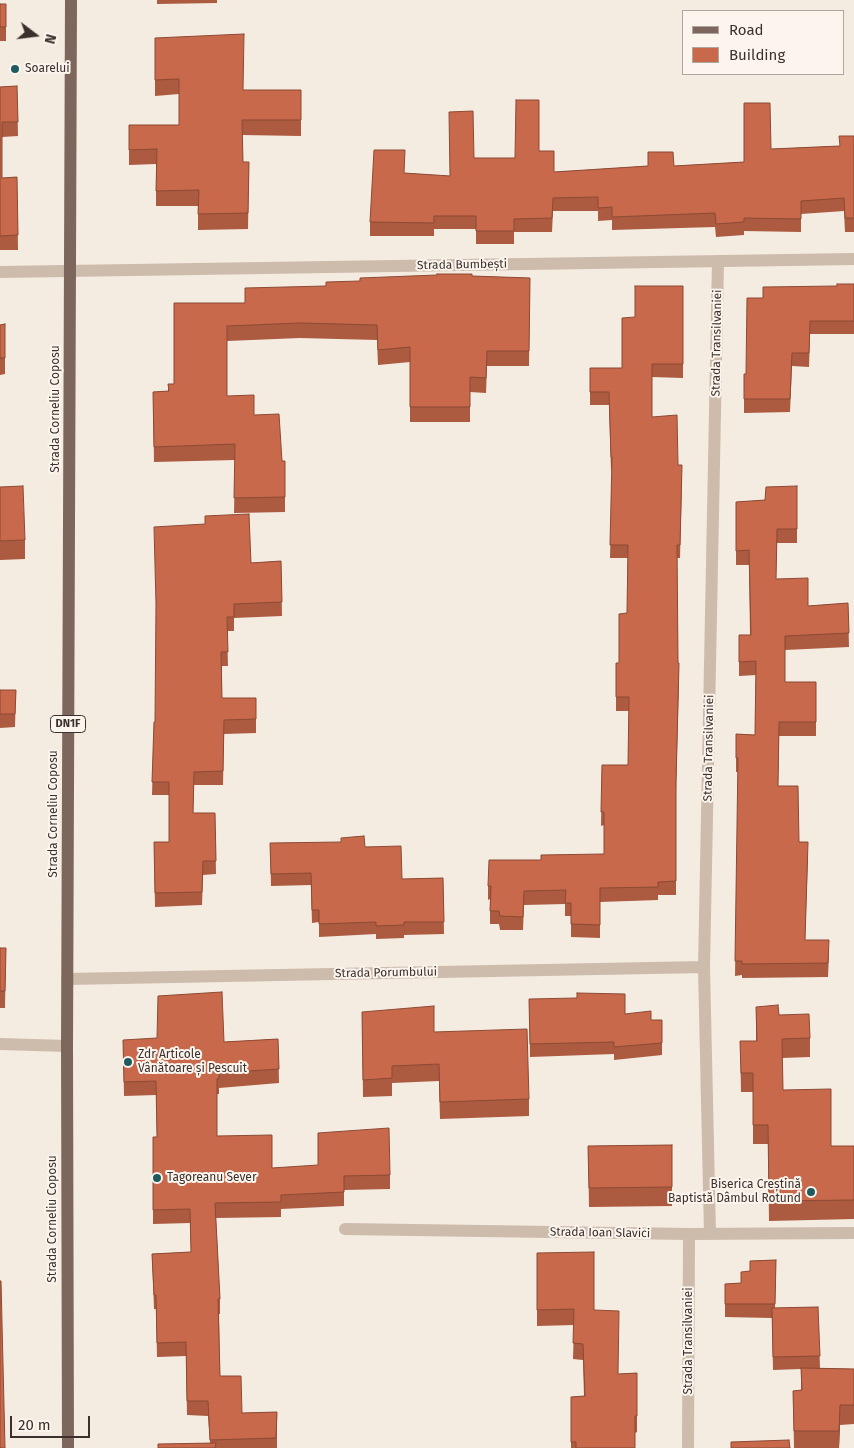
<!DOCTYPE html>
<html>
<head>
<meta charset="utf-8">
<style>
	body { margin:0 }
	#map { position:relative; width:854px; height:1448px; overflow:hidden; background:#f4ebe1; font-family:"Fira Sans",sans-serif }
	canvas { display:block }
	.legend { position:absolute; left:682px; top:10px; width:162px; height:65px; box-sizing:border-box; background:#fbf5ee; border:1px solid #aea6a0; margin:0; padding:6px 9px; list-style:none; font-size:15px; color:#3b302b }
	.legend li { display:flex; align-items:center; gap:10px; height:25px }
	.legend b { width:25px; border:1px solid #aea6a0 }
	.north { position:absolute; left:10px; top:10px; width:50px; height:50px; -webkit-text-stroke:4px #fbf5ee; paint-order:stroke; rotate:105deg; font-size:14px; font-weight:700; line-height:20px; text-align:center; color:#3b302b }
	.north::after { content:''; display:block; margin:auto; width:18px; height:22px; background:#3b302b; clip-path:polygon(50% 0,100% 100%,50% 72%,0 100%) }
	.scale { position:absolute; left:10px; top:1416px; width:80px; height:22px; box-sizing:border-box; border:2px solid #3b302b; border-top:0; padding-left:6px; font-size:15px; line-height:18px; white-space:nowrap; color:#3b302b; -webkit-text-stroke:4px #fbf5ee; paint-order:stroke }
</style>
</head>
<body>
<div id="map">
<canvas width="854" height="1448"></canvas>
<ul class="legend">
<li><b style="height:6px;background:#7d675c"></b>Road</li>
<li><b style="height:14px;background:#c8694b"></b>Building</li>
</ul>
<div class="north">N</div>
<div class="scale">20 m</div>
</div>
<script>
const ctx = document.querySelector('canvas').getContext('2d');
ctx.lineJoin = 'round';
const poly = rows => new Path2D(rows.map(r => 'M' + r).join(''));
function stroke(path, color, width, dash) { ctx.strokeStyle = color; ctx.lineWidth = width; ctx.lineCap = dash ? 'butt' : 'round'; ctx.setLineDash(dash || []); ctx.stroke(path); }
function paint(path, color) { ctx.fillStyle = color; ctx.fill(path, 'evenodd'); }
function write(font, color, halo, rows, align = 'center') {
  ctx.font = font + ' "Fira Sans",sans-serif'; ctx.lineWidth = 4; ctx.setLineDash([]); ctx.textBaseline = 'middle'; ctx.strokeStyle = halo; ctx.fillStyle = color; for (const [text, x, y, turn = 0] of rows) {
    ctx.save(); ctx.translate(x, y); ctx.rotate((+turn || 0) * Math.PI / 180); ctx.textAlign = isNaN(turn) ? turn : align; if (halo) ctx.strokeText(text, 0, 0); ctx.fillText(text, 0, 0); ctx.restore();
  }
}
stroke(poly([
	[0,272,854,259],
	[67,979,704,967],
	[0,1044,67,1046],
	[345,1229,689,1234,854,1233],
	[710,1234,704,967,718,261],
	[688,1448,689,1234]
]), '#cdbbac', 12);
stroke(poly([
	[68,1448,67,1046,71,0]
]), '#7d675c', 12);
paint(poly([
	[157,0,217,0,217,3,157,4],
	[0,4,6,4,6,41,0,41],
	[155,38,243,90,301,90,301,136,242,135,243,162,249,162,248,229,198,230,198,206,156,206,156,164,129,165,129,140,179,125,179,94,155,96],
	[17,86,18,136,2,137,2,178,17,177,18,250,0,250,0,87],
	[854,136,854,232,845,232,844,211,801,214,801,232,744,231,744,235,716,237,715,227,612,230,612,220,598,221,598,211,553,211,552,232,514,232,514,244,476,244,476,229,434,229,434,236,370,236,370,222,404,173,450,176,474,158,515,158,539,151,554,172,648,166,648,152,674,166,744,162,771,149,839,146],
	[472,276,530,278,529,366,487,366,486,393,470,392,470,422,410,422,410,362,378,365,377,340,300,338,227,341,227,396,254,415,282,461,285,461,285,512,234,513,235,460,154,462,153,392,168,391,168,384,174,384,245,303,326,286],
	[854,284,854,334,810,334,809,367,792,366,790,412,744,413,744,374,746,374,763,298,837,286],
	[683,286,683,378,652,377,652,417,678,465,682,479,680,558,677,558,678,663,679,677,676,793,676,895,658,895,658,900,600,902,600,938,571,937,571,916,565,916,565,904,524,905,523,930,500,930,499,924,490,924,490,899,488,900,488,886,541,860,604,854,604,825,601,826,602,765,628,765,629,711,616,711,616,663,619,663,627,613,628,558,610,558,612,470,611,470,609,405,590,405,590,368,622,368,635,317],
	[5,324,5,374,0,375,0,325],
	[797,486,797,543,777,543,776,579,808,606,848,603,849,647,785,650,785,682,816,682,816,736,779,736,778,786,799,842,808,856,805,940,829,954,828,977,742,978,742,975,735,976,738,772,736,772,736,734,755,735,756,675,739,676,739,635,750,635,749,565,736,565,736,502,765,500],
	[0,487,25,540,25,559,0,560],
	[281,561,282,616,234,618,234,631,227,631,228,666,222,666,222,698,256,698,256,733,224,734,223,785,194,785,193,813,215,813,216,874,203,875,202,905,155,907,154,842,169,842,169,795,152,795,154,722,155,722,251,563],
	[0,690,16,690,15,727,0,728],
	[270,843,365,847,402,879,443,878,444,934,404,935,404,938,376,939,376,934,319,937,319,922,312,923,311,885,271,886],
	[0,948,6,948,5,1008,0,1008],
	[529,999,625,1014,651,1020,662,1020,662,1055,614,1060,614,1054,530,1057],
	[756,1007,779,1015,810,1038,810,1057,782,1058,783,1090,831,1146,854,1146,854,1219,769,1221,768,1144,753,1144,753,1092,741,1092,740,1041,756,1041],
	[362,1012,434,1032,529,1099,529,1116,440,1119,439,1081,392,1083,392,1096,363,1097],
	[278,1039,279,1083,219,1088,219,1094,217,1094,217,1136,272,1168,390,1175,390,1189,344,1190,344,1206,281,1209,281,1217,216,1218,220,1299,220,1314,219,1314,220,1376,242,1413,277,1412,277,1448,158,1448,210,1443,208,1416,187,1415,186,1356,157,1357,156,1309,154,1309,152,1254,191,1252,190,1223,153,1224,153,1137,157,1137,156,1095,124,1096,123,1040,224,1042],
	[672,1145,672,1206,589,1207,588,1146],
	[537,1253,594,1310,618,1374,637,1373,637,1432,635,1433,635,1448,571,1448,571,1397,584,1396,583,1360,573,1359,574,1325,537,1326],
	[776,1260,775,1308,818,1307,820,1368,854,1369,854,1424,840,1425,839,1448,794,1448,793,1391,801,1390,801,1369,773,1370,772,1318,725,1317,725,1284,741,1283,750,1271,750,1261]
]), '#ac5a40');
paint(poly([
	[840,1405,840,1425,839,1448,839,1431]
]), '#8c4a34');
const building = poly([
	[0,4,6,4,6,27,0,27,0,4],
	[244,34,243,90,301,90,301,120,242,120,243,162,249,162,248,213,198,214,199,190,156,191,157,149,129,150,129,125,179,125,179,79,155,80,155,38,244,34],
	[17,86,18,122,2,122,2,178,17,177,18,235,0,236,0,87,17,86],
	[516,100,539,100,539,151,554,151,554,172,648,166,648,152,673,152,674,166,744,162,744,103,770,103,771,149,840,146,839,136,854,136,854,218,845,218,844,198,801,201,801,219,744,218,744,222,716,224,715,213,612,217,612,207,598,208,598,197,553,198,552,218,514,219,514,231,476,231,476,216,434,216,434,223,370,222,374,150,405,150,404,173,450,176,449,112,473,111,474,158,515,158,516,100],
	[437,274,472,274,472,276,530,278,529,351,487,351,486,378,470,377,470,407,410,407,410,347,378,350,377,325,300,323,227,326,227,396,254,395,254,415,279,414,282,461,285,461,285,497,234,498,235,444,154,447,153,392,169,391,168,384,174,384,174,303,245,303,245,288,326,286,326,282,360,281,360,278,437,275,437,274],
	[837,284,854,284,854,321,810,321,809,353,792,353,790,399,744,399,744,374,746,374,747,298,763,298,763,287,837,286,837,284],
	[635,286,683,286,683,364,652,364,652,417,677,415,678,465,682,465,680,545,677,545,678,663,679,663,676,782,676,881,658,882,658,887,600,888,600,925,571,924,571,903,565,903,566,890,524,891,523,917,500,916,499,911,490,911,491,886,488,886,489,860,541,860,541,855,604,854,604,812,601,812,602,765,628,765,629,697,616,697,616,663,619,663,619,614,627,613,628,545,610,545,612,457,611,457,609,392,590,392,590,368,622,368,622,318,635,317,635,286],
	[5,324,5,358,0,358,0,325,5,324],
	[23,486,25,540,0,541,0,487,23,486],
	[797,486,797,529,777,529,776,579,808,578,808,606,848,603,849,633,785,636,785,682,816,682,816,722,779,722,778,786,798,786,799,842,808,842,805,940,829,940,828,963,742,964,742,961,735,961,738,758,736,758,736,734,755,735,756,661,739,662,739,635,751,635,749,550,736,551,736,502,765,500,766,487,797,486],
	[249,514,251,563,281,561,282,602,234,604,234,617,227,617,228,652,221,652,222,698,256,698,256,719,224,720,223,771,194,772,193,813,215,813,216,861,203,861,202,892,155,893,154,842,169,842,169,782,152,782,154,722,155,722,156,604,154,527,205,524,205,516,249,514],
	[0,690,16,690,15,714,0,714,0,690],
	[364,836,365,847,401,846,402,879,443,878,444,922,404,922,404,925,376,926,376,922,319,924,319,910,312,910,311,873,271,874,270,843,341,842,341,838,364,836],
	[0,948,6,948,5,991,0,991,0,948],
	[222,992,224,1042,278,1039,279,1069,219,1073,219,1079,217,1079,217,1136,272,1135,272,1168,318,1165,318,1133,389,1128,390,1175,344,1176,344,1192,281,1195,281,1202,215,1203,220,1299,218,1299,220,1376,241,1376,242,1413,277,1412,276,1438,210,1440,208,1401,187,1401,186,1342,157,1343,156,1295,154,1295,152,1254,191,1252,190,1209,153,1210,153,1137,157,1137,156,1081,124,1082,123,1040,157,1038,158,996,222,992],
	[577,993,625,994,625,1014,651,1011,651,1020,662,1020,662,1043,614,1047,614,1042,530,1044,529,999,577,998,577,993],
	[778,1005,779,1015,809,1014,810,1038,782,1039,783,1090,831,1089,831,1146,854,1146,854,1200,769,1201,768,1125,753,1125,753,1073,741,1073,740,1041,757,1041,756,1007,778,1005],
	[434,1006,434,1032,527,1029,529,1099,440,1102,439,1064,392,1066,392,1078,363,1080,362,1012,434,1006],
	[672,1145,672,1187,589,1188,588,1146,672,1145],
	[594,1252,594,1310,619,1311,618,1374,637,1373,637,1416,635,1416,635,1448,576,1448,576,1442,571,1442,571,1397,585,1396,583,1344,573,1343,574,1309,537,1310,537,1253,594,1252],
	[776,1260,775,1304,725,1304,725,1284,741,1283,741,1272,750,1271,750,1261,776,1260],
	[0,1281,1,1281,5,1448,0,1448,0,1281],
	[818,1307,820,1356,773,1357,772,1308,818,1307],
	[801,1368,854,1369,854,1405,840,1405,839,1431,794,1431,793,1391,802,1390,801,1368],
	[789,1440,790,1448,731,1448,731,1442,789,1440],
	[216,1443,215,1448,158,1448,158,1444,216,1443]
]);
paint(building, '#c8694b');
stroke(building, '#8c4a34', 1);
for (const [x, y, r, color] of [
	[15,69,5,"#1f5a5e"],
	[128,1062,5,"#1f5a5e"],
	[157,1178,5,"#1f5a5e"],
	[811,1192,5,"#1f5a5e"]
]) { const dot = new Path2D(); dot.arc(x, y, r, 0, 2 * Math.PI); ctx.fillStyle = color; ctx.fill(dot); stroke(dot, '#fbf5ee', 2); }
for (const [x, y, w] of [
	[68,724,35]
]) { const box = new Path2D(); box.roundRect(x - w / 2, y - 8.5, w, 17, 4); ctx.fillStyle = '#fbf5ee'; ctx.fill(box); stroke(box, '#3b302b', 1); }
write('bold 11px', '#3b302b', null, [
	["DN1F",68,724]
]);
write('12px', '#3b302b', '#fbf5ee', [
	["Soarelui",25,69],
	["Zdr Articole",138,1055],
	["Vânătoare și Pescuit",138,1069],
	["Tagoreanu Sever",167,1178],
	["Biserica Creștină",801,1185,"right"],
	["Baptistă Dâmbul Rotund",801,1199,"right"]
], 'left');
write('12px', '#3b302b', '#fbf5ee', [
	["Strada Bumbești",462,265,-1],
	["Strada Transilvaniei",717,343,-89],
	["Strada Corneliu Coposu",56,409,-90],
	["Strada Transilvaniei",709,748,-89],
	["Strada Corneliu Coposu",54,814,-90],
	["Strada Porumbului",386,973,-1],
	["Strada Corneliu Coposu",53,1219,-90],
	["Strada Ioan Slavici",600,1233,1],
	["Strada Transilvaniei",689,1341,-90]
]);
</script>
</body>
</html>
